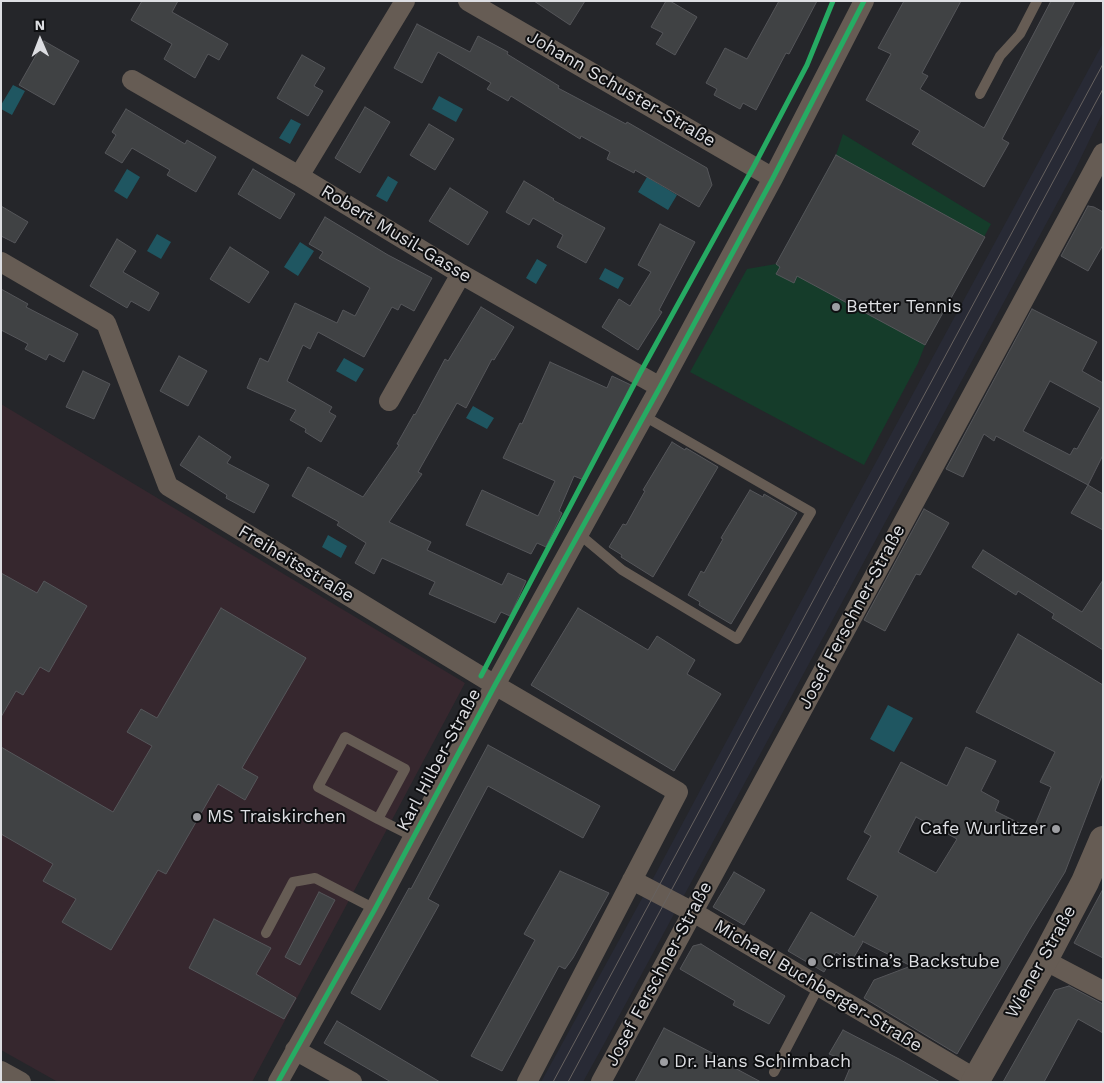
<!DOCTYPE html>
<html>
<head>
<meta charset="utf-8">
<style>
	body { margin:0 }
	#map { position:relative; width:1104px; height:1083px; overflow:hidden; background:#25262a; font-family:"Work Sans",sans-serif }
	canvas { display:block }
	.frame { position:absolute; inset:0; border:2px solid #dddee2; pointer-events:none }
	.north { position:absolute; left:15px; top:15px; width:50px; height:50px; -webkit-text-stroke:4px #0e0f11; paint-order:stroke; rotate:359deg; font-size:14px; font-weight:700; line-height:20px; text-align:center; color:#dddee2 }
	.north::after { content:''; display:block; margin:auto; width:18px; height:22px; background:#dddee2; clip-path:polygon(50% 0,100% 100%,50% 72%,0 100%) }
</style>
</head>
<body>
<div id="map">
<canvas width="1104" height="1083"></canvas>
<div class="frame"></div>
<div class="north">N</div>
</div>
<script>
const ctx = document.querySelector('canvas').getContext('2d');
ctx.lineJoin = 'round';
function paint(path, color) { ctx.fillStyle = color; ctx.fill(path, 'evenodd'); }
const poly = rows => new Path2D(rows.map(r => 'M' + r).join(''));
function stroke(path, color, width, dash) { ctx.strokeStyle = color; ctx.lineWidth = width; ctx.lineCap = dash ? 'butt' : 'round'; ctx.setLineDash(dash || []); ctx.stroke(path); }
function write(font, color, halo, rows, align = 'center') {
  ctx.font = font + ' "Work Sans",sans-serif'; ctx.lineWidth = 4; ctx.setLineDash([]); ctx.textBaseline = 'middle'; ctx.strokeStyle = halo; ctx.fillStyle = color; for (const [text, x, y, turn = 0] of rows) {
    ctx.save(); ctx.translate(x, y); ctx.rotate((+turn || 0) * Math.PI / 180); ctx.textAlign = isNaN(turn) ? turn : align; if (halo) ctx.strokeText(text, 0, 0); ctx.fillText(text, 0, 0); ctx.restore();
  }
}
paint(poly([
	[1103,43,1103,112,1074,172,604,1044,583,1082,541,1082,656,873,850,510]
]), '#282a35');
paint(poly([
	[1,404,465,683,252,1082,58,1082,1,1050,1,954,3,952,1,951]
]), '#36272e');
paint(poly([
	[843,134,991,224,925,345,918,363,864,465,690,372,747,269,776,264,836,155]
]), '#153c2a');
paint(poly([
	[13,85,25,91,12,115,1,109,1,105],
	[439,96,463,109,456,122,432,109],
	[291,119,301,124,290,144,279,138],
	[127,169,140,177,127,199,114,191],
	[388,176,398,182,387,202,376,196],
	[647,177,677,195,668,210,638,192],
	[157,234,171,242,161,259,147,251],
	[300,242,314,251,298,276,284,267],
	[537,259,547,265,536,284,526,278],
	[605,268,624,278,618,289,599,279],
	[344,358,364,369,356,382,336,371],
	[473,406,494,418,487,429,466,418],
	[328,535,347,546,341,558,322,547],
	[888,705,913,718,894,752,870,739]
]), '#1f5661');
const building = poly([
	[142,1,178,1,172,12,228,44,219,60,208,54,195,78,164,59,172,44,131,20,142,1],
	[534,1,585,1,570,25,534,1],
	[666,1,670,1,697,17,675,55,656,44,663,33,651,27,666,1],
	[779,1,817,1,789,54,786,53,756,110,743,103,740,109,714,95,717,89,706,83,725,48,747,59,779,1],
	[904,1,961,1,922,73,928,76,920,89,984,128,1051,1,1075,1,1002,139,1009,143,984,187,912,144,920,131,866,100,891,54,878,48,904,1],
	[417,24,470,52,478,36,508,52,507,54,559,86,558,88,626,124,627,122,707,168,712,185,699,207,635,170,634,173,607,159,610,152,581,136,580,139,511,96,508,101,487,89,491,83,438,52,422,83,394,68,417,24],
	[44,41,79,61,54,105,19,85,44,41],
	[302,55,325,68,314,86,323,91,308,116,277,98,302,55],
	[365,107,390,122,360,173,335,158,365,107],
	[126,109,185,144,187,140,216,157,196,192,167,175,170,170,132,148,122,163,105,153,116,135,112,132,126,109],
	[429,124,454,139,435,170,410,155,429,124],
	[836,155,985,237,925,345,797,276,794,283,776,274,780,267,776,264,836,155],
	[253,169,295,194,280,219,238,194,253,169],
	[524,181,554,199,553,200,605,228,586,263,557,247,563,235,533,218,529,225,506,212,524,181],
	[450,188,488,212,468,245,429,221,450,188],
	[1,206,28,222,15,243,1,236,1,206],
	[1088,206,1094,207,1103,212,1103,245,1088,271,1061,256,1088,206],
	[325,217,388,255,432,278,414,311,401,304,398,310,392,307,364,357,318,332,310,349,303,345,287,381,332,407,329,412,336,416,321,442,305,432,306,429,290,420,296,410,247,388,260,358,268,362,295,303,337,323,343,310,355,316,370,288,319,258,323,252,309,244,325,217],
	[660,224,695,242,659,310,662,312,638,350,602,327,619,299,630,306,651,272,638,265,660,224],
	[117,239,136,251,123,272,159,293,149,311,131,301,127,308,90,286,117,239],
	[230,247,269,272,249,303,210,279,230,247],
	[1,289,28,304,26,307,78,334,64,362,49,354,46,360,25,349,28,344,1,330,1,289],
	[481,307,514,327,494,360,492,359,466,408,457,403,418,472,422,474,389,522,431,542,427,550,502,585,508,573,526,581,510,616,501,612,495,623,429,594,435,582,382,558,374,574,355,563,366,543,337,525,339,522,292,496,308,467,363,497,399,445,397,444,414,414,415,415,445,359,448,361,481,307],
	[1032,309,1097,342,1082,371,1103,383,1103,455,1088,485,996,436,994,441,984,434,963,477,946,469,1032,309],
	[1050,381,1100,408,1077,449,1074,448,1070,455,1023,431,1050,381],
	[179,356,207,371,188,406,160,391,179,356],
	[550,362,607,388,612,376,631,385,584,480,574,476,559,511,562,513,546,547,537,543,531,554,466,525,482,490,538,516,555,481,503,458,520,423,522,424,550,362],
	[83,371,110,384,94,419,66,407,83,371],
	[199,436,231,457,227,463,269,485,254,513,226,498,227,495,180,465,199,436],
	[672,442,685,450,686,448,718,467,653,577,621,557,622,555,609,547,623,524,626,525,645,491,643,490,672,442],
	[1088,485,1103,494,1103,530,1071,513,1088,485],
	[750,490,763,497,764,494,797,513,731,624,699,605,700,602,688,595,701,571,704,573,723,539,721,538,750,490],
	[924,509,949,523,920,575,916,574,885,631,864,620,924,509],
	[983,550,1082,612,1103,580,1103,650,1052,618,1054,614,1018,591,1016,595,972,567,983,550],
	[1,573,37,593,44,581,87,606,49,672,40,667,23,695,16,691,1,717,1,573],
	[221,608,306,658,242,768,258,777,245,800,218,784,166,874,158,870,111,950,62,922,76,899,43,881,53,864,1,834,1,747,113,812,152,746,127,732,141,709,157,718,221,608],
	[578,608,648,650,657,636,695,660,687,674,721,694,674,771,531,685,578,608],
	[1018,634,1103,685,1103,773,1065,872,1030,929,957,1054,864,998,874,980,911,966,862,941,863,942,851,962,836,952,824,972,788,951,811,912,854,937,878,896,847,879,871,836,864,832,901,762,947,786,966,747,996,761,981,791,999,801,995,811,1031,829,1034,824,1035,825,1051,787,1040,782,1055,752,976,712,1018,634],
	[916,817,957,839,936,873,898,852,916,817],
	[488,745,600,806,583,838,488,786,428,899,439,905,380,1010,351,993,409,888,411,889,488,745],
	[560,871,609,893,573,958,565,969,559,966,502,1071,471,1056,535,940,524,934,560,871],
	[734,872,765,890,744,925,713,907,734,872],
	[1103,889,1103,958,1074,943,1103,889],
	[319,892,335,900,300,965,285,957,319,892],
	[214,919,271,948,256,974,296,998,284,1019,189,968,214,919],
	[701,944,785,996,769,1024,733,1005,735,1001,680,969,693,946,701,944],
	[1069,986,1103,1004,1103,1033,1078,1019,1044,1082,1003,1082,1055,990,1069,986],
	[337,1021,440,1082,391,1082,324,1043,337,1021],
	[664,1028,718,1056,716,1058,761,1082,635,1082,664,1028],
	[843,1030,899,1059,940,1082,844,1082,852,1063,829,1054,843,1030]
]);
paint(building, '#404244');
stroke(building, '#55565a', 1);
stroke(poly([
	[980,94,1000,56,1020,34,1037,1],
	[579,534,622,570,737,639,811,512,644,416],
	[378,819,405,769,345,737,318,787,378,819,414,837],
	[266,933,293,882,315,878,375,909],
	[774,1072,819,986]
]), '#665c54', 10);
stroke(poly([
	[468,1,773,178],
	[132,80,299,176,461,274,660,387],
	[299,176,405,1],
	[1,262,106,323,168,486,495,685,678,792,527,1082],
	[389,401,461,274],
	[632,880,693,912,976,1079],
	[1044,960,1103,991],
	[295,1050,352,1082],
	[1,1071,21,1082],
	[278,1082,375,909,495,685,660,387,773,178,864,1],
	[601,1082,1103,153]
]), '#665c54', 20);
stroke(poly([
	[975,1082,1044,960,1085,882,1103,840]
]), '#665c54', 28);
stroke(poly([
	[553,1082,1103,64],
	[568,1082,1103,89]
]), '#676260', 1);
stroke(poly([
	[481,676,639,375,754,166,807,65,833,1],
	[278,1082,375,909,495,685,660,387,773,178,864,1]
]), '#26ab63', 5);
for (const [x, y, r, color] of [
	[836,307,5,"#9d9ea2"],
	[197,817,5,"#9d9ea2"],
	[1056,829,5,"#9d9ea2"],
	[812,962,5,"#9d9ea2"],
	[664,1062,5,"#9d9ea2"]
]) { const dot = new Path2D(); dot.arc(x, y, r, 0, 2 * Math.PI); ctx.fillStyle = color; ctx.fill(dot); stroke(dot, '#0e0f11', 2); }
write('18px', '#dddee2', '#0e0f11', [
	["Johann Schuster-Straße",621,89,30],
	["Robert Musil-Gasse",396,234,31],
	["Freiheitsstraße",296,564,31],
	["Josef Ferschner-Straße",852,617,-62],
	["Karl Hilber-Straße",439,760,-62],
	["Wiener Straße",1041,962,-61],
	["Josef Ferschner-Straße",659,974,-62],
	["Michael Buchberger-Straße",818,986,31]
]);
write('18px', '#dddee2', '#0e0f11', [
	["Better Tennis",846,307],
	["MS Traiskirchen",207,817],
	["Cafe Wurlitzer",1046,829,"right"],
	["Cristina’s Backstube",822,962],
	["Dr. Hans Schimbach",674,1062]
], 'left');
</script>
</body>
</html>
